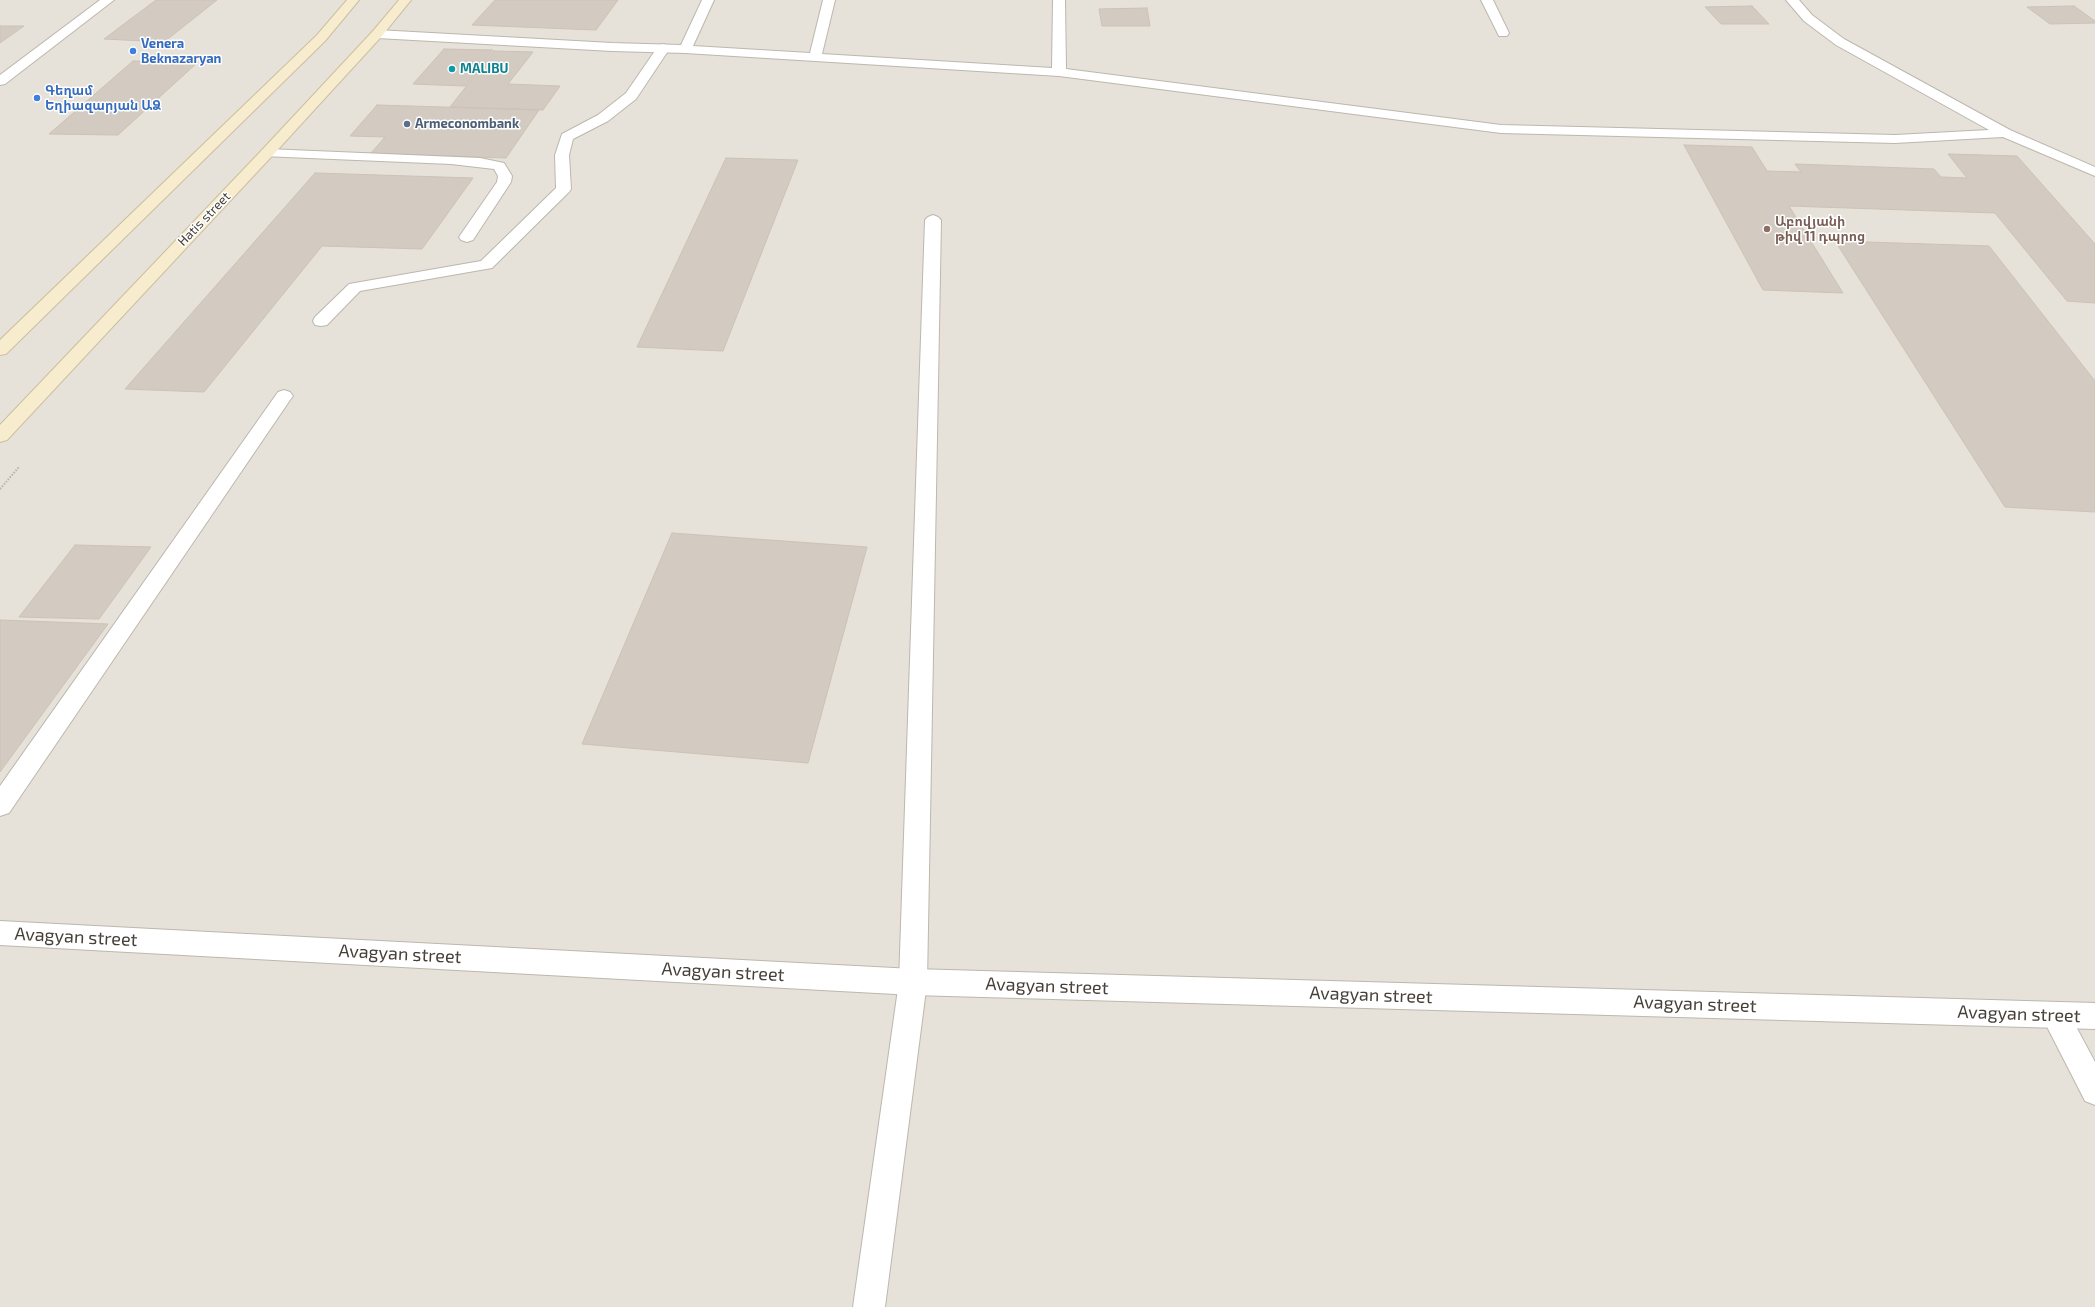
<!DOCTYPE html>
<html>
<head>
<meta charset="utf-8">
<style>
	body { margin:0 }
	canvas { display:block; background:#f3f0ea }
</style>
</head>
<body>
<canvas width="2095" height="1307"></canvas>
<script>
const ctx = document.querySelector('canvas').getContext('2d');
ctx.lineJoin = 'round';
function paint(path, color) { ctx.fillStyle = color; ctx.fill(path, 'evenodd'); }
const poly = rows => new Path2D(rows.map(r => 'M' + r).join(''));
function stroke(path, color, width, dash) { ctx.strokeStyle = color; ctx.lineWidth = width; ctx.lineCap = dash ? 'butt' : 'round'; ctx.setLineDash(dash || []); ctx.stroke(path); }
function write(font, color, halo, rows, align = 'center') {
  ctx.font = font + ' "Exo 2","Noto Sans Armenian",sans-serif'; ctx.lineWidth = 3; ctx.setLineDash([]); ctx.textBaseline = 'middle'; ctx.strokeStyle = halo; ctx.fillStyle = color; for (const [text, x, y, turn = 0] of rows) {
    ctx.save(); ctx.translate(x, y); ctx.rotate((+turn || 0) * Math.PI / 180); ctx.textAlign = isNaN(turn) ? turn : align; if (halo) ctx.strokeText(text, 0, 0); ctx.fillText(text, 0, 0); ctx.restore();
  }
}
paint(poly([
	[0,0,2095,0,2095,1307,0,1307]
]), '#e6e1d9');
const building = poly([
	[156,0,217,0,164,42,104,39,156,0],
	[495,0,618,0,596,30,472,25,495,0],
	[1752,6,1769,24,1721,24,1705,7,1752,6],
	[2074,6,2095,21,2095,23,2050,24,2027,7,2074,6],
	[1147,8,1150,26,1102,26,1099,9,1147,8],
	[0,26,24,26,0,43,0,26],
	[444,49,493,50,465,86,413,84,444,49],
	[494,51,533,52,508,84,560,86,543,110,450,107,494,51],
	[133,61,198,62,118,135,49,134,133,61],
	[377,105,539,110,506,158,371,153,385,137,350,136,377,105],
	[1684,145,1752,147,1767,171,1801,172,1795,164,1934,169,1941,177,1967,178,1948,154,2017,156,2095,244,2095,303,2067,301,1995,213,1789,206,1843,293,1763,290,1684,145],
	[726,158,798,160,723,351,637,347,726,158],
	[315,173,473,178,422,249,322,246,204,392,125,389,315,173],
	[1835,241,1989,246,2095,381,2095,512,2005,507,1835,241],
	[672,533,867,547,808,763,582,744,672,533],
	[75,545,151,547,99,619,19,617,75,545],
	[0,620,108,624,0,772,0,620]
]);
paint(building, '#d3cbc1');
stroke(building, '#cdc2b5', 1);
const lane = poly([
	[664,44,670,48,636,99,608,121,573,139,569,155,571,189,569,192,492,268,360,291,327,325,321,326,315,325,313,321,315,317,349,284,481,261,556,188,555,155,562,134,598,115,626,93,659,45,664,44],
	[267,149,480,158,504,163,512,176,511,182,473,240,467,242,461,240,459,237,497,182,498,176,494,169,451,164,262,156,260,153,262,150,267,149],
	[933,215,938,217,941,220,927,982,885,1307,853,1307,899,982,925,220,928,217,933,215],
	[284,390,290,392,293,396,290,400,9,813,0,816,0,786,278,392,284,390],
	[2055,1002,2065,1006,2095,1062,2095,1105,2085,1101,2041,1015,2045,1006,2055,1002]
]);
const street = poly([
	[100,0,114,0,5,84,0,85,0,75,100,0],
	[702,0,714,0,693,46,810,53,823,0,835,0,822,54,1052,68,1053,0,1065,0,1066,69,1501,125,1895,135,1989,130,1836,45,1804,21,1786,0,1799,0,1812,15,1844,39,2010,130,2095,167,2095,176,2003,137,1895,143,1501,133,1059,76,685,53,612,51,377,38,371,34,377,30,612,43,681,45,702,0],
	[1481,0,1493,0,1509,33,1507,36,1499,36,1481,0],
	[0,921,913,969,2095,1003,2095,1029,913,995,0,945,0,921]
]);
const secondary = poly([
	[347,0,359,0,325,41,6,354,0,355,0,340,317,35,347,0],
	[399,0,411,0,381,37,272,156,7,440,0,442,0,425,262,150,373,31,399,0]
]);
stroke(lane, '#bdb7ad', 2);
stroke(street, '#bdb7ad', 2);
stroke(secondary, '#cdbf9f', 2);
stroke(poly([
	[0,489,19,467]
]), '#beb2a0', 2, [1.5, 1.5]);
paint(lane, '#fff');
paint(street, '#fff');
paint(secondary, '#f8ecce');
for (const [x, y, r, color] of [
	[133,51,4,"#3f7fe0"],
	[452,69,4,"#0f9aa8"],
	[37,98,4,"#3f7fe0"],
	[407,124,4,"#5c6f8a"],
	[1767,229,4,"#8d6e63"]
]) { const dot = new Path2D(); dot.arc(x, y, r, 0, 2 * Math.PI); ctx.fillStyle = color; ctx.fill(dot); stroke(dot, '#fff', 1.5); }
write('bold 13px', '#366cbe', '#fff', [
	["Venera",141,44],
	["Beknazaryan",141,59],
	["Գեղամ",45,91],
	["Եղիազարյան ԱՁ",45,106]
], 'left');
write('bold 13px', '#0d838f', '#fff', [
	["MALIBU",460,69]
], 'left');
write('bold 13px', '#4e5e75', '#fff', [
	["Armeconombank",415,124]
], 'left');
write('13px', '#464039', '#fff', [
	["Hatis street",204,219,-46]
]);
write('bold 13px', '#785e54', '#fff', [
	["Աբովյանի",1775,222],
	["թիվ 11 դպրոց",1775,237]
], 'left');
write('18px', '#464039', '#fff', [
	["Avagyan street",76,937,3],
	["Avagyan street",400,954,3],
	["Avagyan street",723,972,3],
	["Avagyan street",1047,986,2],
	["Avagyan street",1371,995,2],
	["Avagyan street",1695,1004,2],
	["Avagyan street",2019,1014,2]
]);
</script>
</body>
</html>
